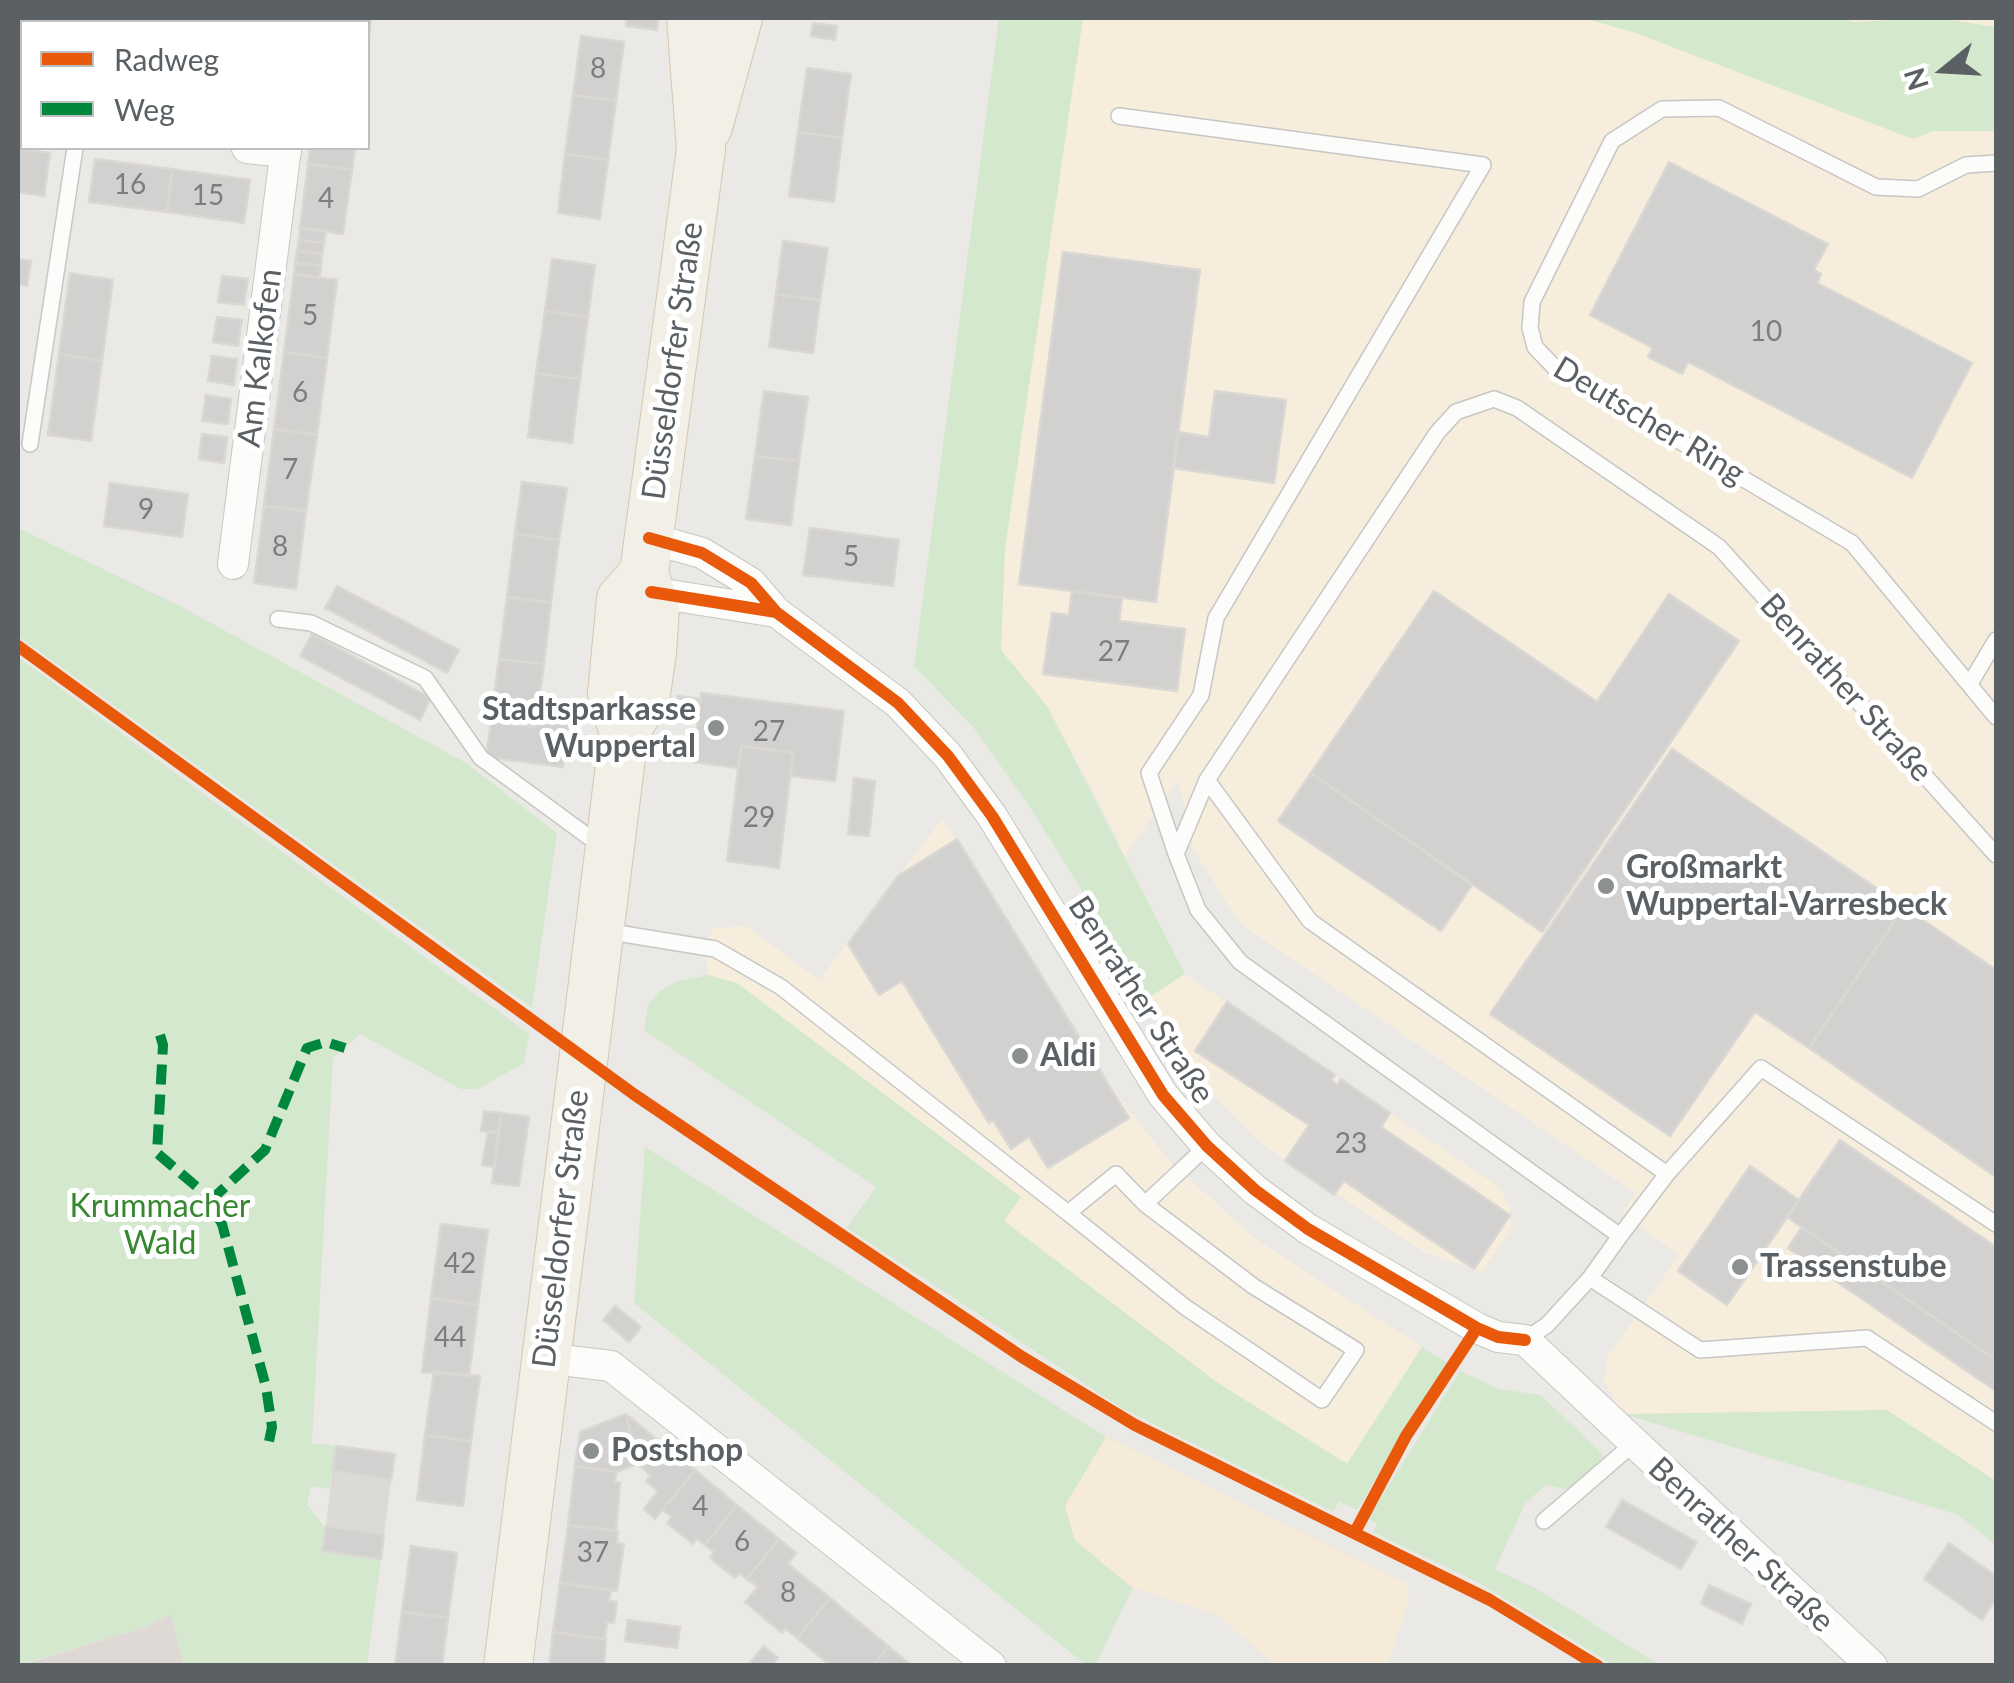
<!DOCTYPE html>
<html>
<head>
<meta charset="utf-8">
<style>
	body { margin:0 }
	#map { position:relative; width:2014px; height:1683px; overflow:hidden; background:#ebe9e5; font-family:Lato,sans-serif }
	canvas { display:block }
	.frame { position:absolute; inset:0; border:20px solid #5a6064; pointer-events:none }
	.legend { position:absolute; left:20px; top:20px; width:350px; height:130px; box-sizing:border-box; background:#fff; border:2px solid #bdbfc1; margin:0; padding:12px 18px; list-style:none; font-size:30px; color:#5a6064 }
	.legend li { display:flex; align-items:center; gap:20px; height:50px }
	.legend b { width:50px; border:2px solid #bdbfc1 }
	.north { position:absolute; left:1894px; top:20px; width:100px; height:100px; -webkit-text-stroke:8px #fff; paint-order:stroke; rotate:252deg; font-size:28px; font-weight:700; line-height:40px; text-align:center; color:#5a6064 }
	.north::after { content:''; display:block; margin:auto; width:35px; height:45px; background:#5a6064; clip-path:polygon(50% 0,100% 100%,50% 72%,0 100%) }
</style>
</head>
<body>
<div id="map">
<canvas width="2014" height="1683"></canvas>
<div class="frame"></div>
<ul class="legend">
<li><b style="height:12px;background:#e8590c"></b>Radweg</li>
<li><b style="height:12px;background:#00873e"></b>Weg</li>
</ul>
<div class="north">N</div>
</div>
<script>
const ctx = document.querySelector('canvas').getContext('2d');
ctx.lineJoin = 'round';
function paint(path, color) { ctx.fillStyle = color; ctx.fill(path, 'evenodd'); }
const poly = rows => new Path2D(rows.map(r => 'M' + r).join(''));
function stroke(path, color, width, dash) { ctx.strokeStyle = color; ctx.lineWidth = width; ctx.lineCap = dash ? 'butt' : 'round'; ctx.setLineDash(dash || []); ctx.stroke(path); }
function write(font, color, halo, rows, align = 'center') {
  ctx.font = font + ' Lato,sans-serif'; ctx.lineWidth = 10; ctx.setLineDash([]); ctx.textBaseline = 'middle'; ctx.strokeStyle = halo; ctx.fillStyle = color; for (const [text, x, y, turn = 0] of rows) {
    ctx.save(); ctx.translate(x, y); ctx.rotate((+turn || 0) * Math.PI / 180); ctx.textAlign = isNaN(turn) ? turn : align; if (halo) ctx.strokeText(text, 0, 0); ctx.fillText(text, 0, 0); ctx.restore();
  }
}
paint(poly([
	[1083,18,1583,18,1633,32,1646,18,1996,18,1996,1481,1887,1410,1622,1414,1604,1380,1608,1356,1679,1255,1622,1214,1636,1193,1239,923,1193,849,1178,780,1122,860,1118,839,1047,706,1001,650,1005,549],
	[943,818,1108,1084,1168,1159,1254,1238,1422,1347,1348,1464,1218,1383,1003,1221,1020,1197,737,983,708,975,705,943,715,928,746,926,819,980],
	[1185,974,1498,1186,1510,1207,1511,1230,1482,1272,1425,1253,1259,1142,1211,1093,1148,998]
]), '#f6eddd');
paint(poly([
	[332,1472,391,1480,384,1534,326,1526]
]), '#dcdad6');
paint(poly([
	[171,1614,184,1665,18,1666,145,1627]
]), '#ded9d4');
paint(poly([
	[999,18,1083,18,1005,549,1001,650,1047,706,1185,974,1148,998,1030,807,973,727,914,666],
	[1583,18,1840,18,1853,22,1937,18,1996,27,1996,131,1933,131,1913,139,1633,32],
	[18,528,182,607,466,763,557,833,532,1008,18,636],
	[18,657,529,1034,524,1063,478,1089,461,1089,360,1034,333,1058,312,1443,336,1446,329,1489,311,1486,307,1505,325,1527,322,1551,381,1559,367,1665,184,1665,171,1614,145,1627,18,1665],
	[708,975,737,983,1021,1197,1004,1221,1218,1383,1347,1464,1422,1347,1448,1363,1357,1510,1339,1501,1333,1512,1123,1409,847,1228,876,1187,644,1030,648,1005,659,992,675,982],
	[645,1147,1106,1437,1065,1506,1075,1540,1133,1588,1095,1665,1086,1665,634,1303],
	[1460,1371,1499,1389,1541,1395,1604,1456,1574,1491,1545,1485,1525,1504,1495,1569,1539,1590,1659,1665,1614,1665,1479,1583,1373,1532,1377,1524,1368,1519],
	[1887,1410,1996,1481,1996,1545,1956,1514,1623,1414]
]), '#d4e8ce');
paint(poly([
	[1106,1437,1406,1583,1409,1601,1387,1665,1275,1665,1218,1615,1133,1588,1075,1540,1065,1506]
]), '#f5ebd8');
const building = poly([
	[203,18,256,18,255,22,202,22,203,18],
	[327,18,371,18,368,45,368,22,327,22,327,18],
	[627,18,658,18,657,30,626,26,627,18],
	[813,23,837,26,835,40,811,36,813,23],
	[581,36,624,42,616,101,573,95,581,36],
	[807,68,851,74,842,138,798,132,807,68],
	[573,95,616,101,608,160,565,154,573,95],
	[798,132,842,138,834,202,789,196,798,132],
	[310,148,355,148,352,170,308,164,310,148],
	[18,149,50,153,44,196,18,192,18,149],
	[565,154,608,160,600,219,558,213,565,154],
	[95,159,172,169,167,212,89,202,95,159],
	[1669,162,1828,244,1814,270,1821,274,1817,283,1972,363,1912,478,1688,362,1682,374,1648,357,1653,348,1590,315,1669,162],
	[308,164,352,170,343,234,300,228,308,164],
	[172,169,250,180,244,223,167,212,172,169],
	[300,228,326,231,324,243,299,240,300,228],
	[299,240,324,243,322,254,297,251,299,240],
	[783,241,828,248,820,300,776,294,783,241],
	[297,251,322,254,321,266,295,263,297,251],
	[1063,252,1200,270,1156,602,1019,584,1063,252],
	[18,259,31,261,27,286,18,284,18,259],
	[552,259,595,265,588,317,545,311,552,259],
	[295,263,321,266,319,278,294,274,295,263],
	[70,273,113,280,102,361,59,354,70,273],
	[294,274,337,280,327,358,284,352,294,274],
	[222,276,248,279,244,305,218,302,222,276],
	[776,294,820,300,813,353,769,347,776,294],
	[545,311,588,317,580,379,536,373,545,311],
	[217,317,242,320,238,346,213,342,217,317],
	[284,352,327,358,317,435,274,429,284,352],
	[59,354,102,361,91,441,48,435,59,354],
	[212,356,237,359,234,385,208,381,212,356],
	[536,373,580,379,572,443,528,437,536,373],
	[764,391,808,397,799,461,755,456,764,391],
	[1215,391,1286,400,1274,483,1173,468,1178,432,1209,437,1215,391],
	[206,395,231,399,228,424,202,421,206,395],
	[274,429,317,435,306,511,264,506,274,429],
	[202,434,227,437,224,463,199,459,202,434],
	[755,456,799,461,791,525,746,519,755,456],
	[522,482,567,488,559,540,515,534,522,482],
	[110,483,188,494,182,537,104,526,110,483],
	[264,506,306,511,296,589,254,583,264,506],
	[810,528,899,540,893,586,803,575,810,528],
	[515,534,559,540,551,603,507,597,515,534],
	[337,586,459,650,447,673,325,608,337,586],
	[1072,591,1122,598,1119,621,1185,629,1177,691,1043,674,1052,613,1069,615,1072,591],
	[1434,591,1597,702,1669,594,1739,641,1542,932,1311,773,1434,591],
	[507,597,551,603,544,664,499,659,507,597],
	[312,634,431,698,420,720,300,656,312,634],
	[499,659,544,664,535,727,491,722,499,659],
	[701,693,844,711,835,781,791,776,793,753,741,746,739,768,693,762,701,693],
	[678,696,700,699,698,717,676,714,678,696],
	[536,719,568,724,563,767,486,757,491,722,535,727,536,719],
	[741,746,793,753,779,868,727,861,741,746],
	[1672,749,1904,907,1809,1048,1755,1012,1670,1136,1490,1014,1672,749],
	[1311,773,1472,885,1441,931,1278,821,1311,773],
	[854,778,875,781,869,836,848,834,854,778],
	[957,839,1129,1118,1048,1168,1029,1137,1011,1149,993,1120,989,1123,902,981,879,995,848,944,898,876,957,839],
	[1904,907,1996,970,1996,1177,1809,1048,1904,907],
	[1227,1002,1335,1075,1331,1080,1337,1085,1341,1079,1390,1113,1381,1127,1510,1215,1474,1269,1344,1181,1334,1195,1285,1161,1309,1125,1195,1051,1227,1002],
	[484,1111,501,1113,499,1133,481,1131,484,1111],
	[501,1113,529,1117,519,1186,492,1183,501,1113],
	[488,1131,499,1133,494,1167,482,1165,488,1131],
	[1840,1140,1996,1247,1996,1360,1787,1217,1840,1140],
	[1750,1166,1799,1200,1727,1305,1678,1271,1750,1166],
	[441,1224,488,1230,478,1305,431,1298,441,1224],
	[1802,1227,1996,1360,1996,1391,1788,1248,1802,1227],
	[431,1298,478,1305,469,1376,422,1372,431,1298],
	[615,1306,641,1327,629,1342,603,1320,615,1306],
	[434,1371,480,1376,471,1441,425,1435,434,1371],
	[626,1414,695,1470,655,1519,644,1509,658,1491,646,1481,651,1475,637,1464,626,1414],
	[626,1414,637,1464,616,1472,575,1466,580,1432,626,1414],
	[425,1435,471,1441,463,1506,417,1500,425,1435],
	[336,1446,395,1454,391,1480,332,1471,336,1446],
	[575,1466,616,1472,615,1482,620,1483,616,1531,568,1525,575,1466],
	[695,1470,737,1505,705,1545,697,1538,693,1544,667,1523,672,1517,662,1510,695,1470],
	[1622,1500,1697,1542,1681,1569,1606,1527,1622,1500],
	[737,1505,779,1539,747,1579,740,1573,735,1578,710,1558,714,1552,705,1545,737,1505],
	[568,1525,618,1531,617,1543,624,1544,617,1591,560,1583,568,1525],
	[326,1526,384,1534,381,1559,322,1551,326,1526],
	[779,1539,796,1553,788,1564,830,1598,797,1638,785,1628,782,1633,745,1602,758,1587,747,1579,779,1539],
	[1949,1543,1996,1576,1996,1598,1982,1620,1924,1579,1949,1543],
	[411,1546,457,1553,448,1618,402,1612,411,1546],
	[560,1583,611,1590,609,1601,617,1602,614,1623,607,1622,605,1639,553,1632,560,1583],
	[1709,1585,1751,1604,1742,1624,1701,1604,1709,1585],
	[830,1598,888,1646,873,1666,831,1666,797,1638,830,1598],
	[402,1612,448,1618,442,1666,395,1666,402,1612],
	[628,1620,680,1627,677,1648,625,1641,628,1620],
	[553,1632,606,1639,604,1666,549,1666,553,1632],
	[764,1646,778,1658,771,1666,747,1666,764,1646],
	[888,1646,912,1666,873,1666,888,1646]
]);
paint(building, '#d3d1cf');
stroke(building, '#dad8d4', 2.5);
const lane = poly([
	[1119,116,1483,165,1216,618,1201,695,1149,773,1176,854],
	[1996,163,1966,165,1918,189,1876,187,1719,108,1662,109,1612,141,1532,302,1530,328,1535,347,1554,367,1852,543,1996,717],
	[30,444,75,148],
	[278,619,311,623,425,678,481,758,601,846],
	[1971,682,1996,640],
	[1207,780,1310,921,1667,1174],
	[605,931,715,949,781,987,1068,1213,1116,1174,1145,1204,1207,1146],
	[1068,1213,1185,1307,1322,1400,1356,1350,1253,1286,1145,1204],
	[1620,1236,1667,1174,1761,1068,1996,1224],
	[1590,1278,1700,1350,1867,1338,1996,1423],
	[1525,1340,1547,1325,1590,1278,1620,1236,1240,962,1198,910,1176,854,1207,780,1437,433,1456,412,1494,399,1517,408,1719,547,1996,855],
	[1544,1521,1633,1444]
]);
const street = poly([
	[156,22,157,18],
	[302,22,303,18],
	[18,119,22,120],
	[247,148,286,152],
	[649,538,702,553,751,583,776,612,651,592],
	[233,564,286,148],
	[776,612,898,703,948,756,992,816,1163,1095,1207,1146,1255,1190,1308,1229,1477,1328,1498,1337,1525,1340,1872,1666],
	[544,1358,611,1366,991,1666]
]);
const primary = poly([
	[708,127,738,18],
	[624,733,645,700,652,653,655,608,644,573,701,149,691,18],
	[508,1666,624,733,612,694,621,599,644,573]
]);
stroke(lane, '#c6c6c5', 18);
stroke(street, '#c6c6c5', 32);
stroke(primary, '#d5c6b1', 50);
stroke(lane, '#fcfcfb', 15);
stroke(street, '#fcfcfb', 30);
stroke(primary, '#f2efe7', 48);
stroke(poly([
	[160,1035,163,1045,157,1153,204,1193,222,1224,266,1387,272,1427,268,1446],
	[210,1201,265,1150,307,1048,326,1042,345,1048]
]), '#00873e', 10, [20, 10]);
stroke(poly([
	[649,538,702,553,751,583,776,612,651,592],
	[776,612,898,703,948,756,992,816,1163,1095,1207,1146,1255,1190,1308,1229,1477,1328,1498,1337,1525,1340],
	[18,646,635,1095,1022,1357,1135,1425,1490,1600,1598,1666],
	[1355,1532,1406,1436,1477,1328]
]), '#e8590c', 12);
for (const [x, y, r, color] of [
	[716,728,10,"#8d9091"],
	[1606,886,10,"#8d9091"],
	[1020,1056,10,"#8d9091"],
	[1740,1267,10,"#8d9091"],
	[591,1451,10,"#8d9091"]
]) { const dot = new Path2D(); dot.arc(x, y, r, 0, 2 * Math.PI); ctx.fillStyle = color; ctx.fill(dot); stroke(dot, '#fff', 4); }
write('28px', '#7a7e80', null, [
	["8",598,69],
	["16",130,185],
	["15",208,196],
	["4",326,199],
	["5",310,316],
	["10",1766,332],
	["6",300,393],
	["7",290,470],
	["9",146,510],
	["8",280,547],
	["5",851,557],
	["27",1114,652],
	["27",769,732],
	["29",759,818],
	["23",1351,1144],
	["42",460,1264],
	["44",450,1338],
	["4",700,1507],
	["6",742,1542],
	["37",593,1553],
	["8",788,1593]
]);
write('32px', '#5a6064', '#fff', [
	["Am Kalkofen",260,358,-83],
	["Düsseldorfer Straße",673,361,-82],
	["Deutscher Ring",1649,421,31],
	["Benrather Straße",1846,688,48],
	["Benrather Straße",1141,1000,57],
	["Düsseldorfer Straße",561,1229,-83],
	["Benrather Straße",1741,1545,43]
]);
write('bold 32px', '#5a6064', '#fff', [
	["Stadtsparkasse",696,710,"right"],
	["Wuppertal",696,747,"right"],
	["Großmarkt",1626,868],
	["Wuppertal-Varresbeck",1626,905],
	["Aldi",1040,1056],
	["Trassenstube",1760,1267],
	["Postshop",611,1451]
], 'left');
write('32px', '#36872e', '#fff', [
	["Krummacher",160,1207],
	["Wald",160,1244]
]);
</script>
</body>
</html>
